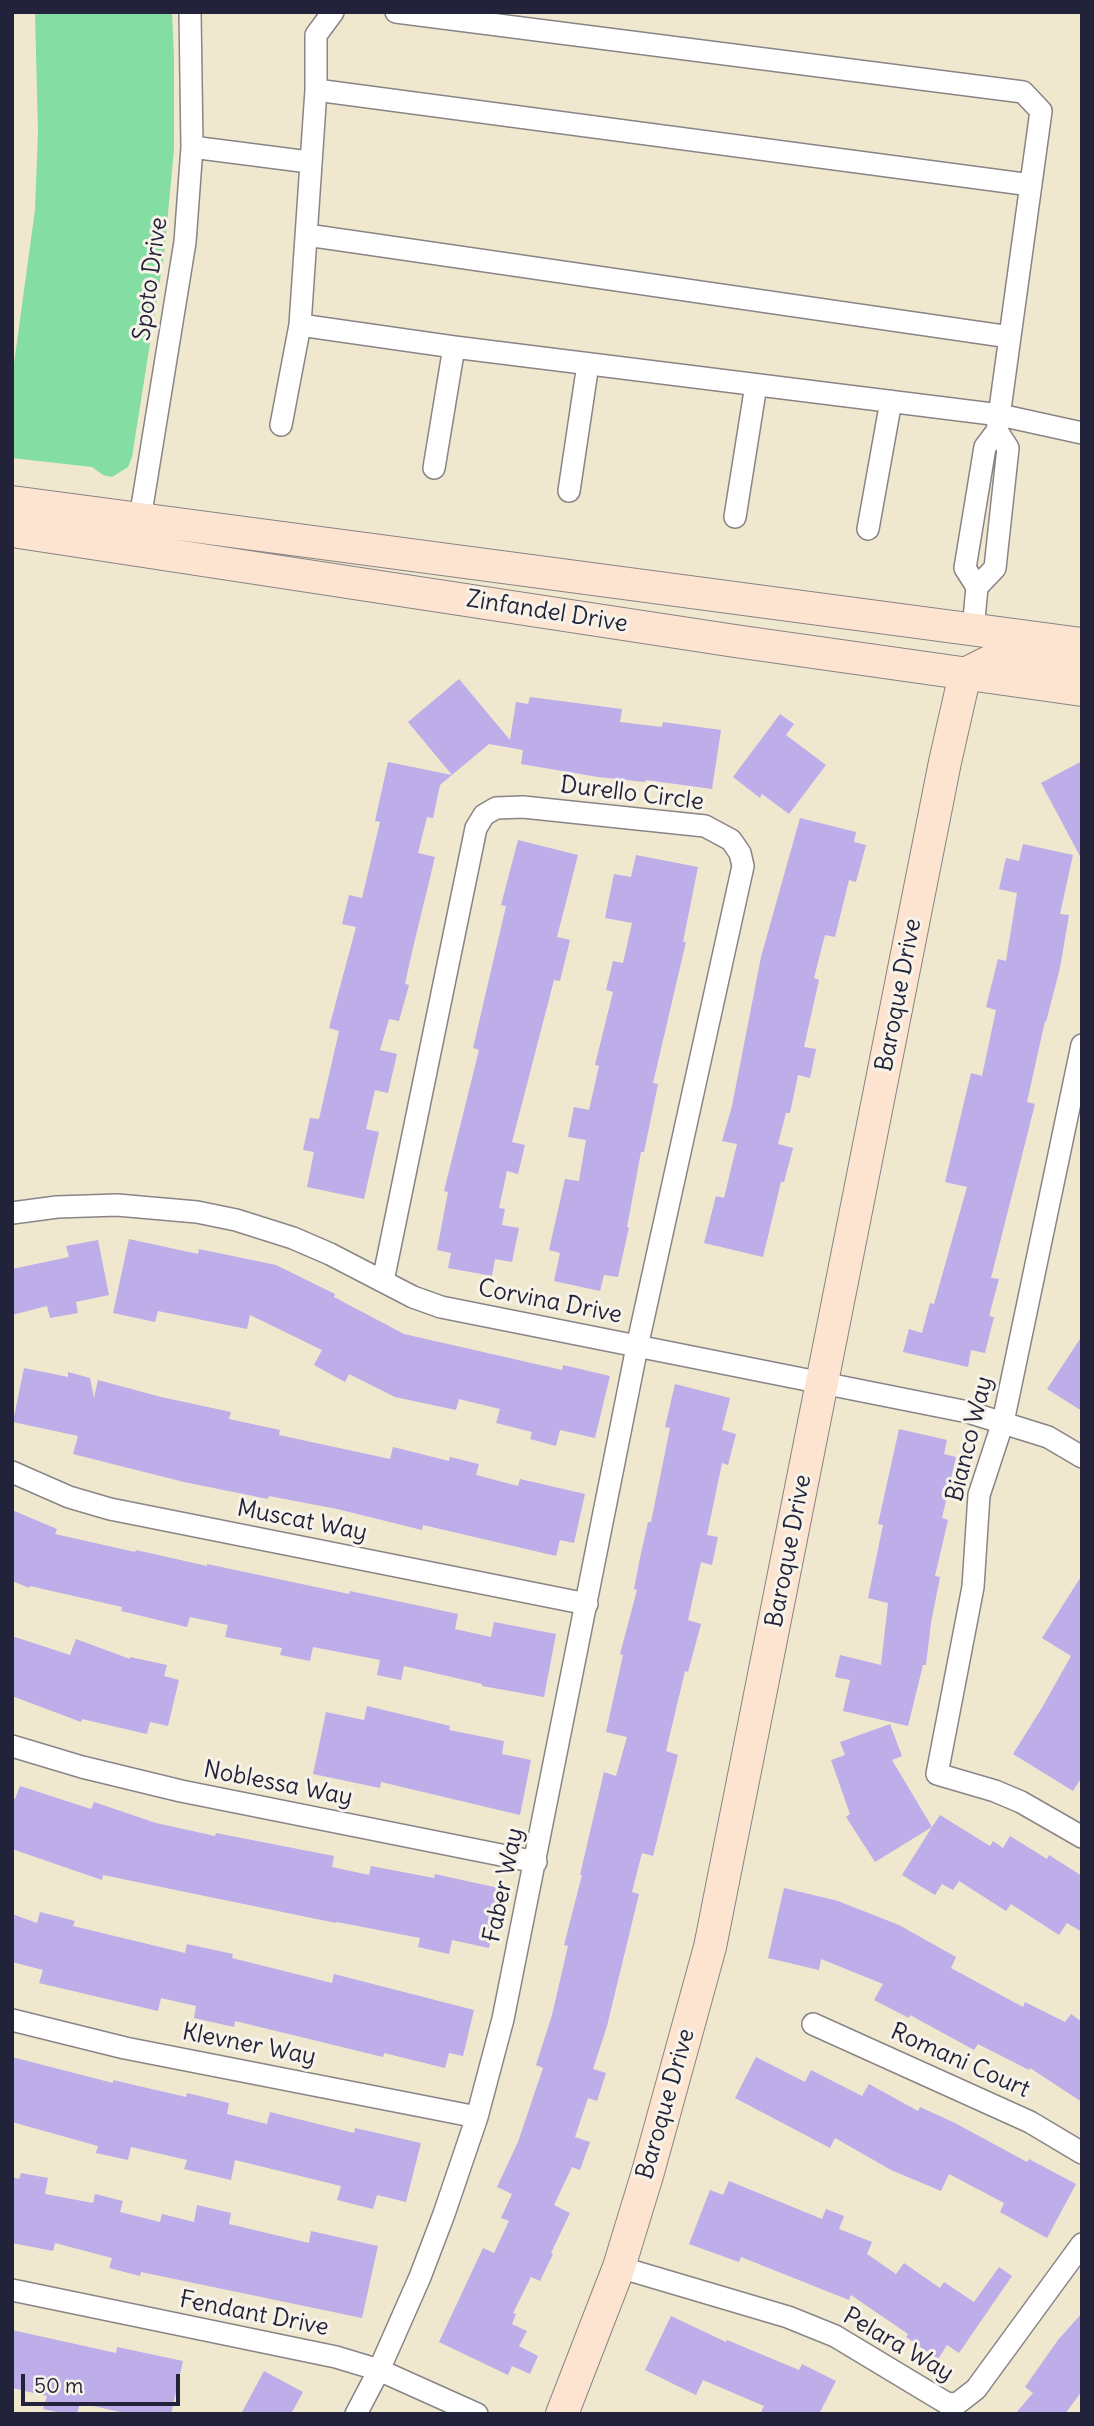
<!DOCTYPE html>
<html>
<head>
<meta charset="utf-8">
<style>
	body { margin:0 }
	#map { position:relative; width:1094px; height:2426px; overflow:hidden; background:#f0e7cf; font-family:Delius,sans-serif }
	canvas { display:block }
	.frame { position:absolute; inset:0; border:14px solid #22223b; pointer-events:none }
	.scale { position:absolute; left:21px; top:2374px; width:159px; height:32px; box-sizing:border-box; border:4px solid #22223b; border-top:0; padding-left:9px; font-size:21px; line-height:24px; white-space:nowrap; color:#22223b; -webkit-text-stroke:5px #f7f3e8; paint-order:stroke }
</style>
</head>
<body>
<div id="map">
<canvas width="1094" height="2426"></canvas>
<div class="frame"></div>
<div class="scale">50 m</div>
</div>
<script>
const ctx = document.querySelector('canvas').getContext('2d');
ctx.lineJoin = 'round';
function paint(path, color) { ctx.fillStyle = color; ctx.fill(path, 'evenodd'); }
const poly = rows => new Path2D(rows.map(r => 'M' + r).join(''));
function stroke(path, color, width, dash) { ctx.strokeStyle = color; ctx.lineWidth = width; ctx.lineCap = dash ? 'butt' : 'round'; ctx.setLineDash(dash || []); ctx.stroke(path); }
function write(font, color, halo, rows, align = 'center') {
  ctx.font = font + ' Delius,sans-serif'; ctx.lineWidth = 6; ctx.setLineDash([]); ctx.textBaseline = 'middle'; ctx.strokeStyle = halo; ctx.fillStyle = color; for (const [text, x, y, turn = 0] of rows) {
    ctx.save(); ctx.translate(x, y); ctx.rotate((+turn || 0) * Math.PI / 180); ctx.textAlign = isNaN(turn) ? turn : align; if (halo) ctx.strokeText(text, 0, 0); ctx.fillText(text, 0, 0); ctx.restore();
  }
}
paint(poly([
	[35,12,172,12,174,57,174,150,164,255,132,457,128,467,112,477,103,475,92,467,12,458,12,378,35,210,38,133]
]), '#84dda3');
paint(poly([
	[459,679,510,740,516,702,528,704,530,697,622,709,620,722,662,727,663,722,721,730,712,789,646,780,645,782,598,777,521,764,523,750,489,744,452,775,408,722],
	[780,714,794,724,786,735,826,765,789,814,762,794,760,798,733,777],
	[1082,761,1082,860,1041,783],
	[388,762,452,775,440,785,433,818,427,817,418,853,435,857,412,952,405,984,409,985,399,1021,389,1019,380,1050,397,1054,388,1093,375,1090,366,1129,379,1132,364,1199,307,1187,314,1152,303,1150,310,1118,319,1119,339,1031,329,1028,356,927,342,924,349,895,362,898,380,822,375,821],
	[800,818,856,832,854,842,866,845,856,882,849,880,835,937,825,935,814,978,819,980,804,1047,816,1049,810,1078,798,1075,790,1113,786,1113,778,1144,793,1148,784,1182,781,1182,763,1257,704,1243,716,1196,724,1198,737,1144,722,1141,732,1106,761,957],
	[518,840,578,855,557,937,570,940,560,981,554,980,512,1142,525,1145,518,1174,507,1171,499,1208,505,1209,502,1225,519,1228,512,1262,495,1259,492,1276,448,1268,451,1253,437,1250,448,1192,444,1191,479,1050,473,1048,506,906,501,905],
	[1023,844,1073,855,1060,914,1069,915,1060,968,1046,1022,1045,1021,1027,1102,1035,1104,991,1278,999,1279,989,1316,994,1317,985,1353,971,1350,968,1367,903,1352,909,1329,922,1333,930,1303,934,1304,967,1187,945,1182,971,1073,982,1076,996,1010,986,1007,998,959,1006,961,1017,893,999,889,1006,858,1019,861],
	[636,855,698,867,683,942,686,942,653,1083,658,1084,644,1152,641,1152,627,1227,629,1227,618,1277,604,1275,600,1291,554,1281,560,1253,549,1250,565,1179,579,1181,586,1140,568,1137,574,1107,589,1110,599,1066,595,1065,613,992,606,990,613,961,623,963,632,923,605,918,614,874,631,877],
	[129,1239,198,1254,199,1249,276,1265,335,1294,334,1297,404,1334,562,1370,563,1365,610,1376,595,1438,560,1430,556,1446,530,1439,532,1432,496,1423,500,1409,459,1399,456,1410,395,1397,349,1374,345,1382,314,1365,322,1350,250,1315,247,1329,158,1311,155,1322,113,1313],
	[98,1240,109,1295,76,1302,78,1313,50,1318,47,1306,12,1315,12,1269,69,1257,66,1246],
	[1082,1336,1082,1411,1047,1389],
	[24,1368,68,1377,68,1372,90,1378,94,1398,98,1380,161,1397,231,1412,229,1419,280,1430,279,1435,390,1459,393,1447,449,1461,450,1457,479,1464,476,1475,518,1486,520,1479,585,1494,574,1543,560,1540,556,1556,423,1525,422,1530,337,1509,269,1496,268,1499,184,1482,73,1454,78,1436,13,1422],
	[675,1384,730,1398,722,1430,736,1434,728,1465,722,1463,707,1535,718,1537,712,1565,701,1562,688,1620,701,1624,688,1672,685,1671,666,1751,678,1755,653,1856,642,1853,632,1892,639,1894,607,2026,593,2069,606,2073,597,2101,588,2098,575,2137,590,2142,580,2170,572,2167,554,2205,570,2213,551,2253,553,2254,540,2281,531,2277,513,2313,516,2314,512,2324,527,2331,519,2346,538,2356,530,2374,512,2366,508,2375,439,2342,483,2248,494,2253,509,2221,501,2218,512,2194,497,2187,518,2142,543,2068,536,2065,552,2015,568,1946,564,1945,582,1875,580,1875,604,1772,616,1776,627,1737,606,1732,623,1655,620,1654,637,1590,634,1589,640,1558,648,1522,651,1522,670,1428,665,1427],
	[899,1429,947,1440,944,1454,956,1457,942,1518,948,1520,935,1576,940,1577,931,1623,926,1665,923,1665,908,1726,843,1711,850,1680,835,1677,840,1655,881,1665,888,1603,868,1598,883,1525,878,1524],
	[12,1510,57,1529,55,1534,135,1552,136,1550,207,1566,207,1564,349,1594,350,1591,458,1614,455,1629,491,1637,494,1622,556,1634,544,1697,482,1686,482,1684,404,1666,401,1680,377,1675,380,1660,313,1647,310,1661,280,1655,282,1648,225,1637,228,1625,190,1617,187,1627,121,1611,122,1607,30,1586,29,1588,12,1581],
	[1082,1575,1082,1777,1073,1791,1013,1754,1043,1706,1071,1656,1042,1638],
	[12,1636,70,1655,76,1639,130,1659,130,1657,167,1665,164,1676,179,1680,168,1726,150,1722,147,1734,82,1719,81,1722,12,1696],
	[367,1706,450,1726,449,1730,504,1741,502,1754,531,1760,520,1815,381,1782,380,1788,313,1774,326,1712,364,1720],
	[890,1724,902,1756,892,1760,932,1827,940,1815,990,1846,993,1841,1003,1848,1010,1836,1047,1859,1049,1855,1082,1876,1082,1932,1067,1923,1059,1935,1011,1904,1006,1911,959,1881,953,1890,942,1884,935,1895,902,1875,932,1827,875,1862,846,1817,850,1814,831,1760,845,1755,840,1742],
	[20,1786,91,1809,94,1802,156,1823,215,1836,216,1833,334,1856,332,1867,369,1875,371,1866,434,1878,435,1874,503,1889,489,1948,452,1940,449,1954,418,1947,420,1938,337,1922,336,1923,103,1875,102,1880,12,1849,12,1798,15,1799],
	[784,1888,838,1901,899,1925,956,1957,951,1968,1023,2007,1025,2002,1065,2022,1071,2014,1082,2022,1082,2102,1030,2068,1029,2070,978,2044,974,2050,910,2015,909,2018,874,2000,883,1984,821,1959,819,1970,768,1958],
	[40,1912,75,1921,73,1926,185,1953,187,1944,233,1954,232,1958,332,1983,334,1974,474,2010,463,2056,449,2053,445,2068,384,2053,383,2057,235,2021,234,2027,194,2018,196,2006,161,1998,158,2011,39,1983,43,1970,12,1962,12,1914,37,1923],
	[12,2057,113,2083,113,2080,186,2097,187,2093,229,2103,227,2114,267,2124,270,2112,354,2133,355,2128,421,2143,406,2202,377,2195,373,2209,337,2200,341,2186,235,2160,231,2180,184,2169,187,2160,131,2147,128,2160,96,2153,98,2146,12,2122],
	[756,2057,805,2082,811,2070,862,2096,869,2084,918,2111,920,2107,955,2123,1027,2162,1029,2159,1076,2184,1047,2238,1000,2212,1004,2203,949,2174,941,2191,891,2170,835,2138,830,2148,735,2098],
	[21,2173,48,2178,45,2194,93,2203,95,2194,123,2201,120,2212,160,2222,162,2214,194,2222,197,2205,231,2213,229,2224,309,2243,311,2231,378,2246,362,2318,141,2272,140,2276,109,2268,112,2258,55,2243,53,2251,12,2243,12,2177,19,2179],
	[729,2181,822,2219,826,2209,844,2216,839,2229,872,2242,867,2254,896,2274,904,2263,940,2288,944,2282,974,2302,999,2267,1012,2276,959,2353,947,2345,938,2359,906,2337,908,2334,851,2295,849,2300,741,2257,739,2262,689,2244,710,2190,723,2195],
	[1082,2313,1082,2391,1065,2414,1015,2414,1033,2393,1025,2387,1058,2340],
	[671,2316,726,2342,727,2340,799,2370,802,2364,836,2381,819,2414,760,2414,764,2406,703,2380,696,2395,645,2370],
	[12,2330,116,2353,117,2347,183,2361,171,2414,129,2414,80,2403,77,2414,65,2414,43,2409,47,2396,12,2388],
	[264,2371,303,2392,291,2414,241,2414]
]), '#bdade9');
const street = poly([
	[333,12,316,35,316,90,300,325,454,347,1000,415,1082,433],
	[396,12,1023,92,1041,111,997,431,985,447,965,568,977,587],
	[316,90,1031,185],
	[192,147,309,162],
	[307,235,1010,337],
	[281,425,300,325],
	[434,468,454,347],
	[569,491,588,364],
	[735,517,756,385],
	[868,529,891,401],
	[138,531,185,242,192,147,190,12],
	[973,630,977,587,995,568,1008,448,997,431],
	[1082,1045,1003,1422,979,1495,973,1587,937,1774,995,1791,1021,1802,1082,1837],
	[12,1213,57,1207,117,1205,197,1212,236,1220,293,1238,330,1254,413,1297,441,1307,968,1412,1048,1437,1082,1457],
	[12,1472,69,1497,110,1509,587,1604],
	[12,1746,82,1767,181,1791,536,1862],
	[12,2020,125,2048,477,2117],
	[813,2024,1030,2122,1082,2153],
	[619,2267,788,2317,835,2336,948,2404,958,2403,976,2389,1082,2244],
	[12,2290,336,2357,379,2370,477,2414],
	[356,2414,379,2370,420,2277,444,2214,477,2117,503,2019,637,1347,743,866,740,853,731,840,705,826,523,807,496,808,484,815,476,828,383,1281]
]);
const secondary = poly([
	[12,502,1082,644],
	[12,531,735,641,1082,690],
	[969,672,997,658,1021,657,1082,666],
	[562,2414,619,2267,648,2172,710,1947,945,762,965,674]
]);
stroke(street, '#898485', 24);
stroke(secondary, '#898485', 34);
stroke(street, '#fff', 21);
stroke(secondary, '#fde4d1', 32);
write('24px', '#22223b', '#f7f3e8', [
	["Spoto Drive",151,279,-82],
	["Zinfandel Drive",547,612,9],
	["Durello Circle",632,794,7],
	["Baroque Drive",899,995,-79],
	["Corvina Drive",550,1302,11],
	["Bianco Way",970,1439,-76],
	["Muscat Way",302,1521,11],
	["Baroque Drive",789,1551,-79],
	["Noblessa Way",278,1784,11],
	["Faber Way",504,1885,-78],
	["Klevner Way",249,2045,11],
	["Romani Court",960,2061,24],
	["Baroque Drive",666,2104,-74],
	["Fendant Drive",254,2314,11],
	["Pelara Way",898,2345,30]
]);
</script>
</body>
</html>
